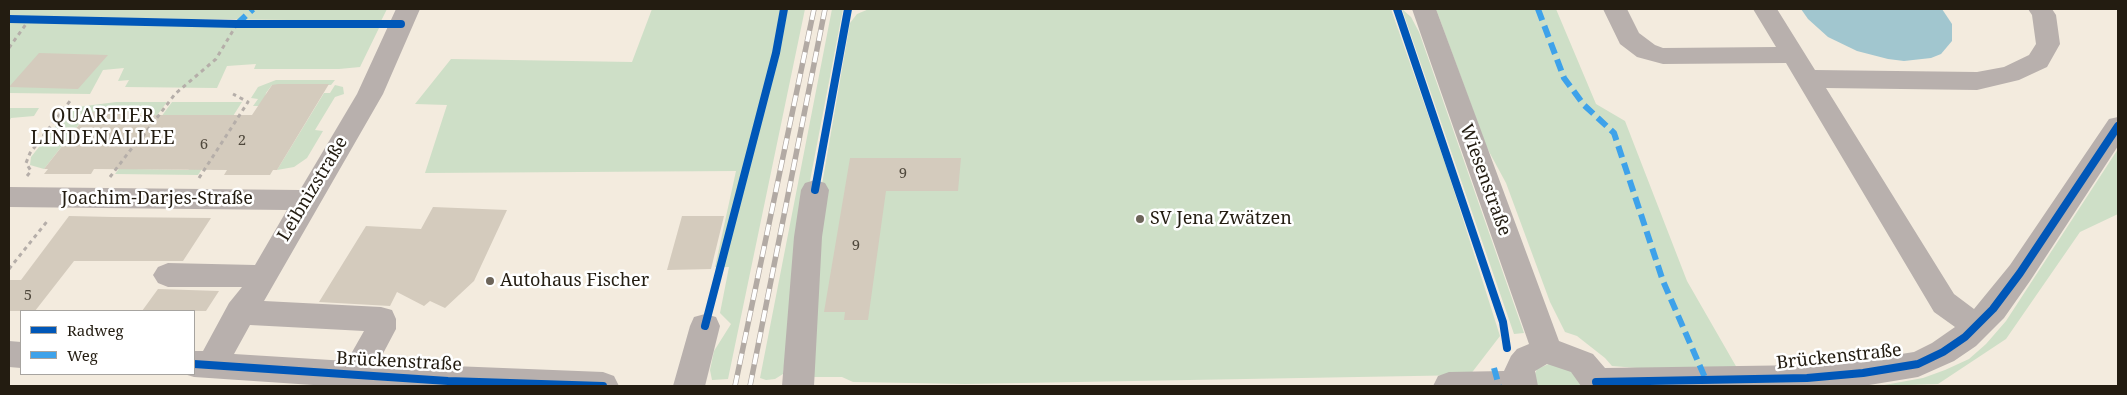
<!DOCTYPE html>
<html>
<head>
<meta charset="utf-8">
<style>
	body { margin:0 }
	#map { position:relative; width:2127px; height:395px; overflow:hidden; background:#f3ebde; font-family:"Noto Serif",serif }
	canvas { display:block }
	.frame { position:absolute; inset:0; border:10px solid #231c11; pointer-events:none }
	.legend { position:absolute; left:20px; top:310px; width:175px; height:65px; box-sizing:border-box; background:#fff; border:1px solid #a7a4a0; margin:0; padding:6px 9px; list-style:none; font-size:15px; color:#231c11 }
	.legend li { display:flex; align-items:center; gap:10px; height:25px }
	.legend b { width:25px; border:1px solid #a7a4a0 }
</style>
</head>
<body>
<div id="map">
<canvas width="2127" height="395"></canvas>
<div class="frame"></div>
<ul class="legend">
<li><b style="height:6px;background:#0057b8"></b>Radweg</li>
<li><b style="height:6px;background:#3ea2ea"></b>Weg</li>
</ul>
</div>
<script>
const ctx = document.querySelector('canvas').getContext('2d');
ctx.lineJoin = 'round';
function paint(path, color) { ctx.fillStyle = color; ctx.fill(path, 'evenodd'); }
const poly = rows => new Path2D(rows.map(r => 'M' + r).join(''));
function stroke(path, color, width, dash) { ctx.strokeStyle = color; ctx.lineWidth = width; ctx.lineCap = dash ? 'butt' : 'round'; ctx.setLineDash(dash || []); ctx.stroke(path); }
function write(font, color, halo, rows, align = 'center') {
  ctx.font = font + ' "Noto Serif",serif'; ctx.lineWidth = 5; ctx.setLineDash([]); ctx.textBaseline = 'middle'; ctx.strokeStyle = halo; ctx.fillStyle = color; for (const [text, x, y, turn = 0] of rows) {
    ctx.save(); ctx.translate(x, y); ctx.rotate((+turn || 0) * Math.PI / 180); ctx.textAlign = isNaN(turn) ? turn : align; if (halo) ctx.strokeText(text, 0, 0); ctx.fillText(text, 0, 0); ctx.restore();
  }
}
paint(poly([
	[9,9,387,9,381,21,9,17],
	[652,9,805,9,728,379,712,380,710,370,714,351,731,324,720,313,729,267,715,267,736,171,425,173,447,105,415,104,451,59,632,62],
	[832,9,843,9,809,186,783,374,775,379,766,380,760,378],
	[869,9,1391,9,1447,169,1500,336,1470,375,965,384,853,382,842,377,809,377,821,190,850,23,857,14],
	[1402,9,1411,17,1419,32,1524,333,1514,334],
	[1436,9,1556,9,1596,104,1625,121,1687,281,1737,368,1649,369,1612,366,1605,358,1577,336,1565,332,1550,302,1506,183,1486,146],
	[9,21,379,28,360,67,339,69,254,69,256,64,227,66,217,88,125,87,129,80,118,81,124,68,103,70,90,94,9,93],
	[276,80,335,80,331,85,272,85,266,93,264,106,253,106,258,99,251,98,258,87],
	[335,85,343,87,344,94,335,97,315,130,323,131,307,158,294,167,277,170,324,93,330,93],
	[116,102,167,102,149,126,145,114,140,114,141,112,90,112,87,114,81,114,74,123,80,123,44,169,30,165,31,157,70,108],
	[172,102,242,102,219,138,224,115,173,115,134,169,188,170,211,155,198,175,115,174,137,144,142,143],
	[9,108,39,108,34,116,11,118,9,122],
	[2118,149,2118,214,2080,232,2006,339,1938,384,1879,386,1923,378,1945,370,1969,359,1986,344,2006,321],
	[1551,363,1570,368,1583,386,1536,386,1534,376,1537,369]
]), '#cedfc7');
paint(poly([
	[1801,9,1942,9,1952,24,1952,41,1941,54,1931,58,1904,61,1888,59,1857,51,1828,37,1808,19]
]), '#a1c6cf');
paint(poly([
	[39,53,108,55,78,89,9,87],
	[278,84,329,84,277,170,273,170,270,175,224,175,227,170,94,169,91,174,44,174,48,169,44,169,89,112,141,112,139,115,252,115,272,85],
	[850,158,961,158,958,191,886,191,868,320,844,320,845,312,824,312],
	[433,207,507,210,474,281,445,308,430,301,424,306,397,292,390,306,319,302,366,226,421,229],
	[69,216,113,217,211,218,183,261,74,261,35,311,9,311,9,280,21,280],
	[682,216,724,216,711,269,667,270],
	[158,289,219,291,206,311,142,311]
]), '#d4cbbd');
stroke(poly([
	[9,19,237,24,378,24],
	[9,48,29,20],
	[120,140,140,140,175,94,216,59,237,24],
	[27,176,31,171,26,163,30,153,70,101],
	[110,177,138,140],
	[199,178,248,102,233,94],
	[9,269,49,219]
]), '#b5aea9', 3, [4, 4]);
paint(poly([
	[396,9,420,9,383,94,264,301,381,307,392,310,396,319,396,329,378,363,603,372,614,376,619,386,328,386,194,377,184,374,194,374,194,351,203,351,229,303,242,287,168,287,158,283,153,275,158,267,168,263,255,265,287,210,9,207,9,187,300,190,357,94,396,9],
	[250,325,364,331,347,361,234,354,250,325],
	[1412,9,1436,9,1559,341,1593,354,1605,368,1807,365,1863,360,1914,352,1932,343,1955,327,1934,312,1786,63,1663,64,1637,57,1620,44,1603,9,1627,9,1639,33,1655,45,1663,48,1776,47,1753,9,1777,9,1815,70,1977,72,2004,67,2029,55,2036,44,2032,15,2028,9,2052,9,2056,15,2060,44,2047,67,2019,80,1977,90,1826,88,1954,294,1974,309,2010,265,2109,119,2118,117,2118,146,2030,281,2004,318,1976,346,1954,361,1918,377,1863,386,1581,386,1571,372,1547,364,1535,371,1538,386,1433,386,1438,376,1449,372,1504,371,1511,356,1517,349,1529,344,1412,9],
	[815,180,825,183,829,190,822,237,814,386,782,386,794,237,801,190,805,183,815,180],
	[705,314,716,317,720,326,705,386,673,386,690,326,694,317,705,314],
	[9,341,21,342,21,368,9,367,9,341]
]), '#b8b0ad');
const rail = poly([
	[735,386,814,9],
	[750,386,825,9]
]);
stroke(rail, '#b2aaa4', 5.5);
stroke(rail, '#fff', 4, [11]);
stroke(poly([
	[1538,9,1564,78,1584,105,1614,133,1663,281,1706,380],
	[237,24,253,9],
	[1494,368,1499,386]
]), '#3ea2ea', 6, [12, 6]);
stroke(poly([
	[1397,9,1503,322,1507,348],
	[9,19,237,24,401,24],
	[815,190,848,9],
	[705,326,776,53,784,9],
	[194,364,448,381,603,386],
	[1596,382,1807,378,1863,373,1918,364,1943,352,1965,337,1993,309,2020,273,2118,126]
]), '#0057b8', 8);
for (const [x, y, r, color] of [
	[1140,219,5,"#6c6459"],
	[490,281,5,"#6c6459"]
]) { const dot = new Path2D(); dot.arc(x, y, r, 0, 2 * Math.PI); ctx.fillStyle = color; ctx.fill(dot); stroke(dot, '#fff', 2); }
write('15px', '#4f483c', null, [
	["2",242,141],
	["6",204,145],
	["9",903,174],
	["9",856,246],
	["5",28,296]
]);
write('18px', '#231c11', '#fff', [
	["Wiesenstraße",1485,180,70],
	["Leibnizstraße",313,189,-59],
	["Joachim-Darjes-Straße",157,199],
	["Brückenstraße",1839,357,-6],
	["Brückenstraße",399,362,3]
]);
write('18px', '#231c11', '#fff', [
	["SV Jena Zwätzen",1150,219],
	["Autohaus Fischer",500,281]
], 'left');
ctx.letterSpacing = '1px';
write('19px', '#231c11', '#fff', [
	["QUARTIER",103,117],
	["LINDENALLEE",103,139]
]);
ctx.letterSpacing = '0px';
</script>
</body>
</html>
